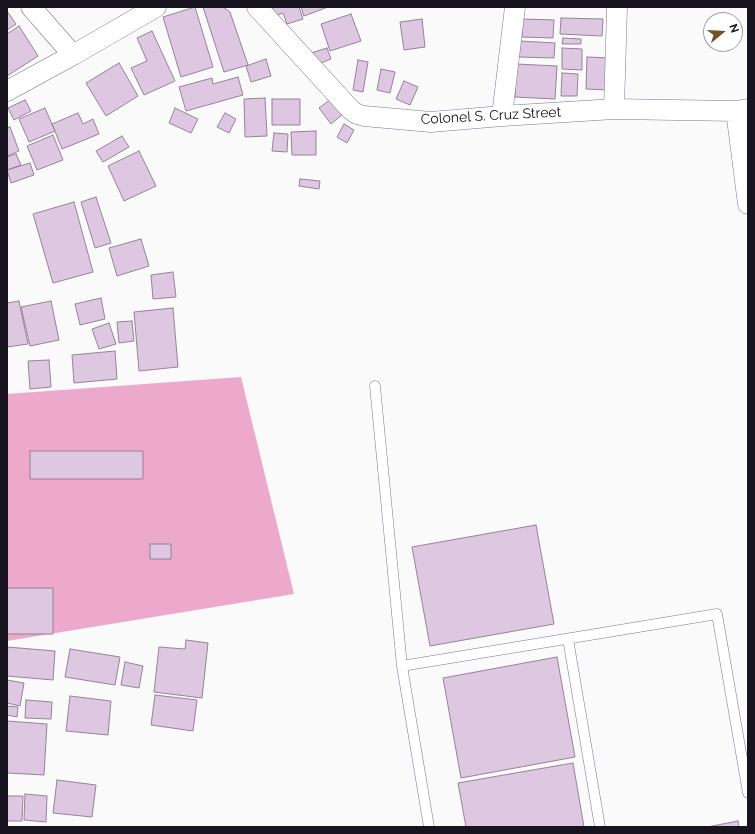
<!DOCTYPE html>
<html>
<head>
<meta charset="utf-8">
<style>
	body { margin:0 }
	#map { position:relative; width:755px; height:834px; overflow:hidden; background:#fafafa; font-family:Raleway,sans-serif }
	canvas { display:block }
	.frame { position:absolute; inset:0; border:8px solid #17141f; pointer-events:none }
	.north { position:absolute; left:703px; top:12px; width:40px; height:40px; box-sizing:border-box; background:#fff; border:1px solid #a2a1a5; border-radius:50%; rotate:72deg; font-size:11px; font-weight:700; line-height:16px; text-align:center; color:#17141f }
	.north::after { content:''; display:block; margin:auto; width:14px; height:18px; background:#735029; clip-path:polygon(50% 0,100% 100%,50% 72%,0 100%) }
</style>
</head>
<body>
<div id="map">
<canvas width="755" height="834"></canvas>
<div class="frame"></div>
<div class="north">N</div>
</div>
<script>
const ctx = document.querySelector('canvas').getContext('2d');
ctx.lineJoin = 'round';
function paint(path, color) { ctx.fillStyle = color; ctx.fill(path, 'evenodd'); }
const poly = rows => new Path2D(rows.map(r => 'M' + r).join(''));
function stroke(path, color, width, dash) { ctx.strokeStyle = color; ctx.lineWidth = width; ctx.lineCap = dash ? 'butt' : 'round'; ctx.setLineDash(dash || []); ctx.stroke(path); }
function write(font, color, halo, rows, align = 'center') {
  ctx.font = font + ' Raleway,sans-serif'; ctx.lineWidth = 3; ctx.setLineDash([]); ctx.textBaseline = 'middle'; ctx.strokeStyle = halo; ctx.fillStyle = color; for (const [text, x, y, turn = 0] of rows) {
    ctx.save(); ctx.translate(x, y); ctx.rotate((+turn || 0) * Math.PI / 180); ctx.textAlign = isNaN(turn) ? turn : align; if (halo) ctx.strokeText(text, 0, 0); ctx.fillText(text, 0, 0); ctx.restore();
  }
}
paint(poly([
	[241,377,294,594,7,641,7,394]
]), '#eda9cb');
const building = poly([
	[195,7,213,67,181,77,163,17,195,7],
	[203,7,223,7,230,12,248,65,224,72,203,7],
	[271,7,299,7,303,19,287,24,283,13,274,16,271,7],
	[301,7,328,7,304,16,301,7],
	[7,11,16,24,7,30,7,11],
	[351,14,361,41,330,51,321,24,351,14],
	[561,18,603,19,602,36,560,34,561,18],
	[422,19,425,47,404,50,400,22,422,19],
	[523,19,554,20,553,38,522,37,523,19],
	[19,26,38,56,7,76,7,34,19,26],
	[152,31,175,81,144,95,131,68,147,61,137,38,152,31],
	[563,38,581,39,581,44,562,44,563,38],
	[520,41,555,43,554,58,519,57,520,41],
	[327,48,331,59,316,65,311,53,327,48],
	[562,48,582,49,582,70,562,69,562,48],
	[587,57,610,58,609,90,586,89,587,57],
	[266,59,271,76,251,82,246,66,266,59],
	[358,60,368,62,363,92,353,90,358,60],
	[119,63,138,96,106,116,86,83,119,63],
	[516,64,557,66,555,99,515,97,516,64],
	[381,69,395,72,390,93,377,90,381,69],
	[562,73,578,74,577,96,561,96,562,73],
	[238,77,243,95,186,111,179,87,212,78,213,84,238,77],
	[404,81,418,87,410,105,396,99,404,81],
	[265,98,267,136,245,137,244,99,265,98],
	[272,99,300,99,300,125,272,125,272,99],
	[331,99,343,114,331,124,319,108,331,99],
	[25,100,31,111,14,120,8,108,25,100],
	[45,108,55,131,29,142,19,119,45,108],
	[175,108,198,119,191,133,169,123,175,108],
	[78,113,83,124,93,119,99,134,62,149,52,124,78,113],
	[225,113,236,119,229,133,217,127,225,113],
	[344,124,354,130,347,143,337,137,344,124],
	[10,127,19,151,7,156,7,128,10,127],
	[316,131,316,155,292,155,291,132,316,131],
	[274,133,288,134,287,152,272,151,274,133],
	[53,135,63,160,37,170,27,146,53,135],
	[122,136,129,147,103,162,96,151,122,136],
	[139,151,156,186,124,201,108,166,139,151],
	[16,154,21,165,7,170,7,157,16,154],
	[30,163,34,175,11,183,7,170,30,163],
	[300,179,320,181,319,189,299,186,300,179],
	[96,197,111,243,95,248,81,202,96,197],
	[74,202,93,272,53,283,33,214,74,202],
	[141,239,149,266,117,276,109,248,141,239],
	[173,272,176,297,153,299,151,275,173,272],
	[101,298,105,319,80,325,75,304,101,298],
	[19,301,28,344,7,347,7,303,19,301],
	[51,301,59,340,30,346,21,307,51,301],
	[173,308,178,367,139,371,134,312,173,308],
	[132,321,134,341,119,343,117,322,132,321],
	[109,323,116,344,99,349,92,329,109,323],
	[115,351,117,379,74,383,72,355,115,351],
	[49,360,51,387,30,389,28,361,49,360],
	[30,451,143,451,143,479,30,479,30,451],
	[536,525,554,624,430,646,412,547,536,525],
	[150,544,171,544,171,559,150,559,150,544],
	[7,588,53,588,53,634,7,634,7,588],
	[186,640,208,643,202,698,154,692,159,647,185,649,186,640],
	[7,647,55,651,53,680,7,676,7,647],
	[70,649,120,657,115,685,65,677,70,649],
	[557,657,575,757,461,778,443,678,557,657],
	[125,662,143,666,139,688,121,685,125,662],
	[7,680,24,683,20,706,7,703,7,680],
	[155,695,197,700,193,731,151,725,155,695],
	[70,696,111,701,108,735,66,731,70,696],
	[26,700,52,702,51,719,25,718,26,700],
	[7,706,18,707,17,717,7,715,7,706],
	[7,721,47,724,44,775,7,773,7,721],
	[573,763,584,827,466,827,458,783,573,763],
	[57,780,96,785,92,817,53,813,57,780],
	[25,794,47,796,46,822,24,820,25,794],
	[7,796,23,796,22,821,7,821,7,796],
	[738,821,739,827,707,827,738,821]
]);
paint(building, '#ddc7e1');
stroke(building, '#968199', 1);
const service = poly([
	[375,386,402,666,429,827],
	[568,639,600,827],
	[402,666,717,614,748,793]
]);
const minor = poly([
	[31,7,73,55],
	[257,7,351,110,357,114,364,116,431,122,502,116,614,109,736,111,748,109],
	[7,91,73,55,156,7],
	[614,109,617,7],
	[736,111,748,204],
	[502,116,515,7]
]);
stroke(service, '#7c7591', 11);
stroke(minor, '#7c7591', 21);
stroke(service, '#fff', 10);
stroke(minor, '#fff', 20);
write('14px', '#17141f', '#fff', [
	["Colonel S. Cruz Street",491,116,-3]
]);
</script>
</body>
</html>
